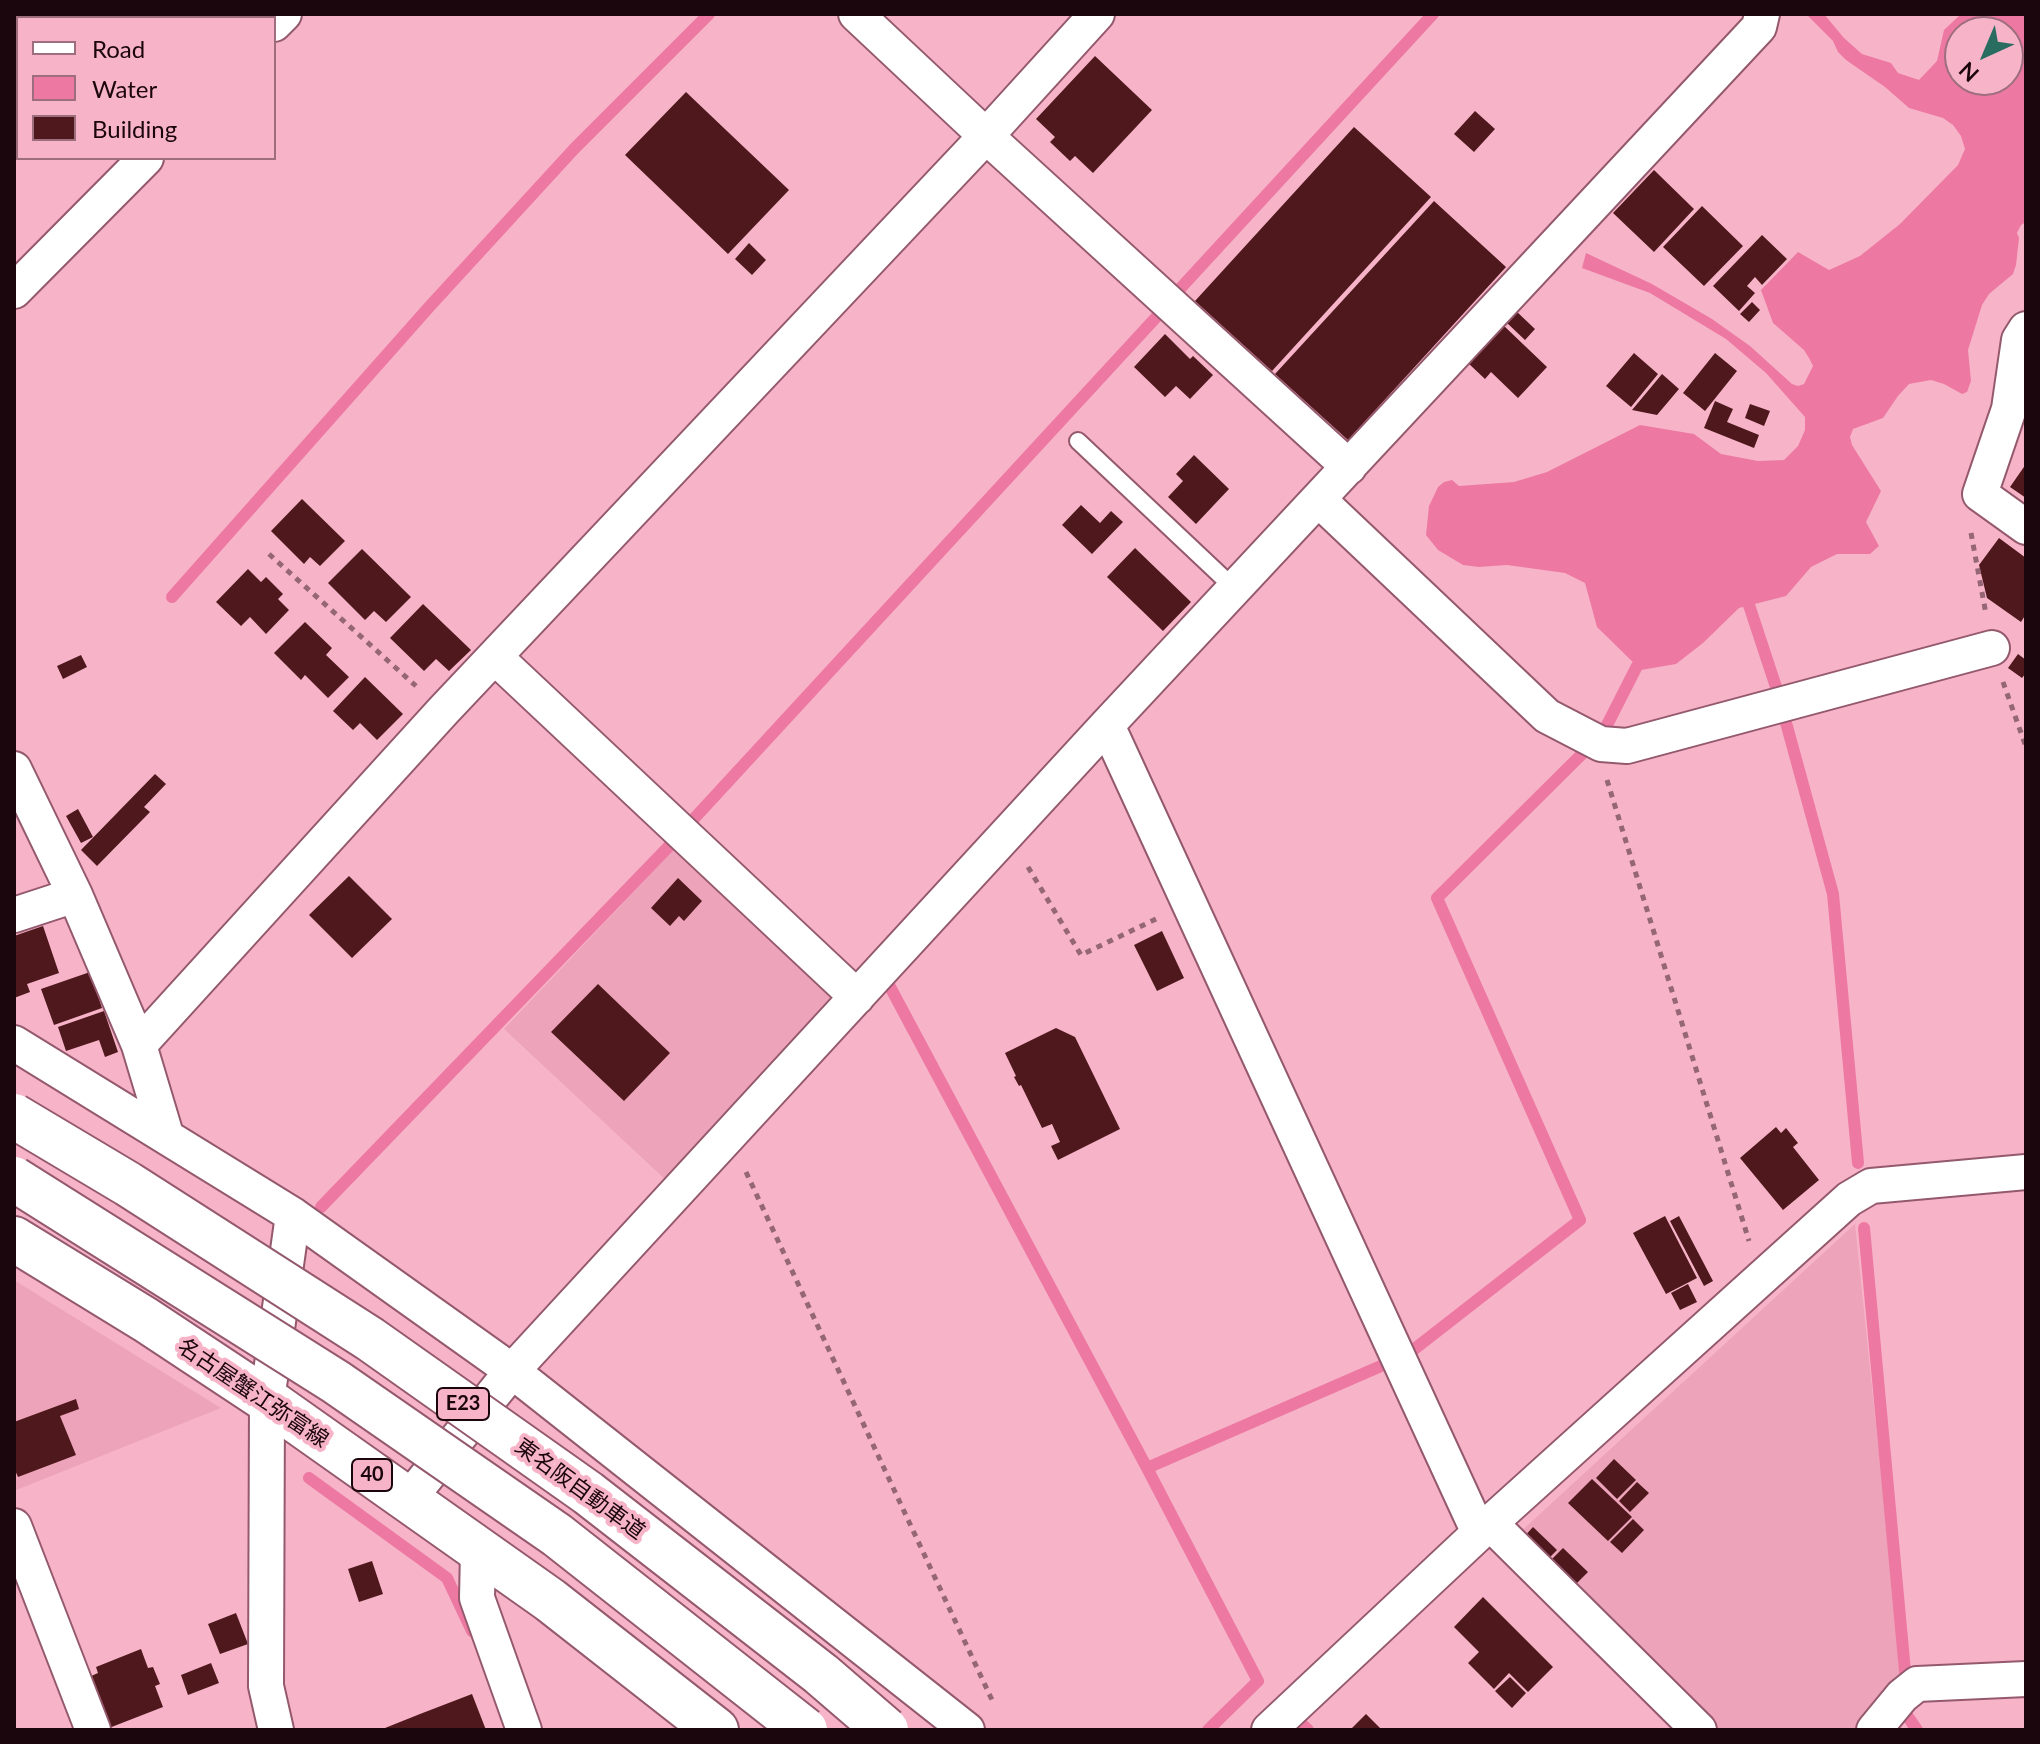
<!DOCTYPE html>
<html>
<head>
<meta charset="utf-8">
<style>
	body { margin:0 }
	#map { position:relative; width:2040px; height:1744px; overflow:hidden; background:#f7b4c9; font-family:Lato,sans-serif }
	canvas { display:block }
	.frame { position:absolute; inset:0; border:16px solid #1c060e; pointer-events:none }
	.legend { position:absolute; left:16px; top:16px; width:260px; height:144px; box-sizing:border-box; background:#f7b4c9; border:2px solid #9f6e7e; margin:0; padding:10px 14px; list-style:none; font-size:24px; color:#1c060e }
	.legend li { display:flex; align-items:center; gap:16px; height:40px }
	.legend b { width:40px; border:2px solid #9f6e7e }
	.north { position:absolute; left:1944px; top:16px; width:80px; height:80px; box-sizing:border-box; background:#f7b4c9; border:2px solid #9f6e7e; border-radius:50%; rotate:224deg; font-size:22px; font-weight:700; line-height:32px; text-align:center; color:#1c060e }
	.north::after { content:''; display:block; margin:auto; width:28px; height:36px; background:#286d60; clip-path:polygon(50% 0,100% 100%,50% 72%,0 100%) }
</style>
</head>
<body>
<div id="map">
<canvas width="2040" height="1744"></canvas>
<div class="frame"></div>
<ul class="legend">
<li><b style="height:10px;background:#fff"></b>Road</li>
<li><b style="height:22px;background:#ed79a2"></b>Water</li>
<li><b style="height:22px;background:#4e181c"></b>Building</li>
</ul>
<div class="north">N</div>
</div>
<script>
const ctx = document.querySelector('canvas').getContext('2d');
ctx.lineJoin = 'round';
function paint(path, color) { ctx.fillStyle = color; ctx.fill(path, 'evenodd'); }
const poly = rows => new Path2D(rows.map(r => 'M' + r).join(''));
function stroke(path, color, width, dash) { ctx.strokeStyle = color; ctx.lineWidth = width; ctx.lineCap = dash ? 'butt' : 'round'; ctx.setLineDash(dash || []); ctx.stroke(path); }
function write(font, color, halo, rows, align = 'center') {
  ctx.font = font + ' Lato,"Noto Sans JP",sans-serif'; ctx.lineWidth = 8; ctx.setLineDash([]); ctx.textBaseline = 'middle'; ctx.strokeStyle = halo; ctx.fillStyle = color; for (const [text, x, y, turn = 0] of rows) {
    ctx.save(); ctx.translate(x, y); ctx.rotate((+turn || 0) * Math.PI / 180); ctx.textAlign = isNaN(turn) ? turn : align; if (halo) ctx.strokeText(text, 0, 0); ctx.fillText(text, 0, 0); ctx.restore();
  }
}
paint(poly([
	[679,844,834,987,838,1006,669,1183,504,1029],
	[1855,1224,1903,1685,1868,1730,1709,1730,1517,1535],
	[14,1280,221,1408,14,1491]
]), '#eda4ba');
paint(poly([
	[1806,14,1824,14,1844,38,1862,54,1891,63,1898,73,1919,80,1937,61,1944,30,1961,14,2026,14,2026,222,2021,225,2017,233,2019,238,2016,265,2013,274,1989,294,1982,305,1968,350,1971,381,1967,392,1962,394,1944,384,1931,380,1909,384,1898,396,1883,418,1853,429,1850,437,1852,445,1881,491,1866,522,1879,546,1870,554,1837,554,1811,567,1786,596,1739,608,1703,643,1676,664,1641,670,1597,627,1585,583,1565,573,1507,565,1479,567,1463,565,1438,550,1426,535,1429,506,1438,487,1444,482,1452,480,1459,486,1514,482,1547,472,1640,425,1694,434,1721,454,1758,461,1784,460,1798,446,1805,430,1805,417,1766,373,1726,339,1650,293,1582,268,1586,253,1652,284,1712,319,1750,346,1792,384,1798,386,1804,384,1813,366,1809,358,1804,350,1773,323,1761,290,1798,252,1829,270,1860,256,1900,224,1958,165,1965,149,1961,136,1953,125,1943,118,1909,108,1885,87,1846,60,1838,52,1833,41],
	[1960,32,2008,32,2008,80,1960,80]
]), '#ed79a2');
stroke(poly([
	[1177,292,1433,14],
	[172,597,430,306,574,149,709,14],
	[1749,605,1777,690],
	[1785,719,1833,894,1858,1163],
	[1604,731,1637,666],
	[690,823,1161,312],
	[888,983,1147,1468,1258,1681,1208,1730],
	[321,1207,675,840],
	[1864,1228,1906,1682],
	[1408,1354,1580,1220,1437,898,1584,752],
	[1147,1468,1381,1366],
	[309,1478,447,1578,472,1631],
	[1908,1717,1917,1730],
	[1304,1726,1308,1730]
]), '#ed79a2', 12);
paint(poly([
	[1095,56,1152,110,1093,173,1075,156,1070,161,1050,142,1055,137,1036,119],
	[686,92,789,190,728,254,625,155],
	[1475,111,1495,129,1474,152,1454,134],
	[1354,127,1431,197,1272,371,1195,301],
	[1654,170,1694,209,1654,252,1613,213],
	[1434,201,1506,267,1348,440,1275,374],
	[1702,206,1743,246,1704,286,1663,247],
	[1762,235,1787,259,1762,285,1755,277,1747,286,1755,293,1739,311,1713,286],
	[749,243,766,260,752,275,735,259],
	[1752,302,1760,310,1749,322,1740,314],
	[1516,311,1535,329,1525,340,1506,322],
	[1503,325,1547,367,1518,398,1491,372,1485,379,1467,362],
	[1165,334,1190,359,1193,356,1213,375,1190,399,1176,386,1165,397,1134,367],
	[1634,353,1658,374,1631,407,1606,386],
	[1715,353,1737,371,1705,411,1683,393],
	[1662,374,1679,389,1657,415,1632,410],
	[1715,401,1733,409,1727,422,1759,435,1754,448,1704,428],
	[1750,404,1770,411,1764,426,1745,418],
	[1194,455,1229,489,1196,524,1168,497,1183,481,1176,474],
	[2026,464,2026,498,2010,487],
	[302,499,345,541,320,566,310,557,304,564,271,531],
	[1081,505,1100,523,1111,511,1123,522,1092,554,1062,525],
	[1999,538,2026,558,2026,614,2021,622,1987,598,1979,565],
	[1135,548,1191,602,1163,631,1107,577],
	[362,549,411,597,386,622,374,611,365,620,328,583],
	[248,569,261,582,266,577,283,594,278,599,289,610,266,634,250,617,241,626,216,602],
	[423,604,471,650,449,671,436,659,424,671,390,638],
	[305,622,332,648,326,655,349,677,328,698,305,675,301,680,274,653],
	[2018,654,2026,660,2026,673,2022,678,2008,668],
	[81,655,87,667,63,679,57,666],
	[365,677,403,714,377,740,360,723,353,730,333,711],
	[155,774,166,784,144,807,150,812,97,866,81,850],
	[78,809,93,837,81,843,66,816],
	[349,876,392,919,352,958,309,915],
	[678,878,702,901,684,921,679,916,670,926,651,908],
	[43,926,59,973,27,984,30,992,14,998,14,936],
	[1162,931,1184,978,1157,991,1134,945],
	[90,972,102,1008,54,1025,41,989],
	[598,984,670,1053,624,1101,551,1032],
	[104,1011,118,1052,105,1057,99,1040,66,1051,58,1027],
	[1056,1028,1075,1037,1120,1129,1058,1160,1051,1146,1060,1142,1052,1124,1042,1128,1021,1085,1019,1086,1014,1077,1016,1076,1005,1053],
	[1776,1127,1781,1133,1786,1128,1798,1143,1793,1147,1819,1180,1783,1210,1740,1158],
	[1665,1216,1697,1278,1666,1294,1633,1233],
	[1679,1216,1713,1281,1704,1286,1670,1221],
	[1688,1284,1697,1302,1680,1310,1671,1293],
	[76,1399,79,1409,60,1416,76,1455,18,1477,14,1468,14,1422],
	[1614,1459,1636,1480,1617,1499,1596,1478],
	[1592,1479,1632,1517,1608,1541,1568,1503],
	[1637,1482,1649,1493,1630,1512,1619,1501],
	[1633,1519,1644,1530,1622,1553,1610,1542],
	[1533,1527,1557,1550,1544,1563,1521,1540],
	[1563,1548,1588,1572,1572,1588,1547,1564],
	[372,1561,383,1594,359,1602,348,1569],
	[1483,1597,1553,1667,1528,1692,1509,1673,1494,1689,1468,1663,1479,1652,1454,1627],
	[236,1613,248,1644,220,1654,208,1624],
	[141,1649,148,1668,153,1667,160,1684,155,1686,163,1707,109,1728,89,1677,98,1673,96,1667],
	[211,1663,219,1683,188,1695,181,1675],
	[1510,1677,1526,1693,1512,1708,1495,1691],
	[472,1694,486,1730,380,1730,420,1714],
	[1366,1714,1382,1730,1350,1730]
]), '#4e181c');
const service = poly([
	[1078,441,1235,589]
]);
const minor = poly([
	[856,14,986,136,1349,467],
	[274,24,284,14],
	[14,291,146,158],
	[2026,329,2019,340,2009,409,1980,494,2026,527],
	[1319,500,1547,716,1601,744,1627,746,1992,648],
	[495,657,857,997],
	[1107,725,1479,1533],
	[14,769,75,895,139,1045,166,1135],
	[14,915,75,895],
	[14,1043,293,1215,512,1371,967,1730],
	[139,1045,443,711,986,136,1097,14],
	[407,1501,512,1371,1107,725,1759,27,1762,14],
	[1490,1523,1699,1730],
	[14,1526,93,1730],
	[478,1550,477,1598,524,1730],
	[276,1730,266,1686,267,1400,293,1215],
	[1269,1730,1479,1533,1849,1199,1871,1186,2026,1172],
	[1874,1730,1902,1696,1917,1684,2026,1679]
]);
const primary = poly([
	[14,1239,146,1320,267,1400,550,1600,716,1730]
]);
stroke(service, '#94596d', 20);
stroke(minor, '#94596d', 38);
stroke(primary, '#94596d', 48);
stroke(poly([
	[1971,533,1986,614],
	[269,554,416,686],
	[2003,682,2026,747],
	[1607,780,1749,1241],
	[1028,867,1081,955,1156,919],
	[746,1172,992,1700]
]), '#956676', 5, [6, 6]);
stroke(service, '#fff', 16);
stroke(minor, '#fff', 34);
stroke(primary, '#fff', 44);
const motorwayBridge = poly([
	[14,1116,128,1184,370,1339,588,1493,821,1674,886,1730],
	[14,1179,336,1382,557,1535,805,1730]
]);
stroke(motorwayBridge, '#94596d', 48, []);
stroke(motorwayBridge, '#fff', 44);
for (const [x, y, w] of [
	[463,1404,52],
	[372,1475,40]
]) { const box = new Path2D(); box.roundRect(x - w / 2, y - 16, w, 32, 6); ctx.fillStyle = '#f7b4c9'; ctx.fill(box); stroke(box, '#1c060e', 2); }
write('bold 20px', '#1c060e', null, [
	["E23",463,1404],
	["40",372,1475]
]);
write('22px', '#1c060e', '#f7b4c9', [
	["名古屋蟹江弥富線",253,1393,34],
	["東名阪自動車道",580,1489,36]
]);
</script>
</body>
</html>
